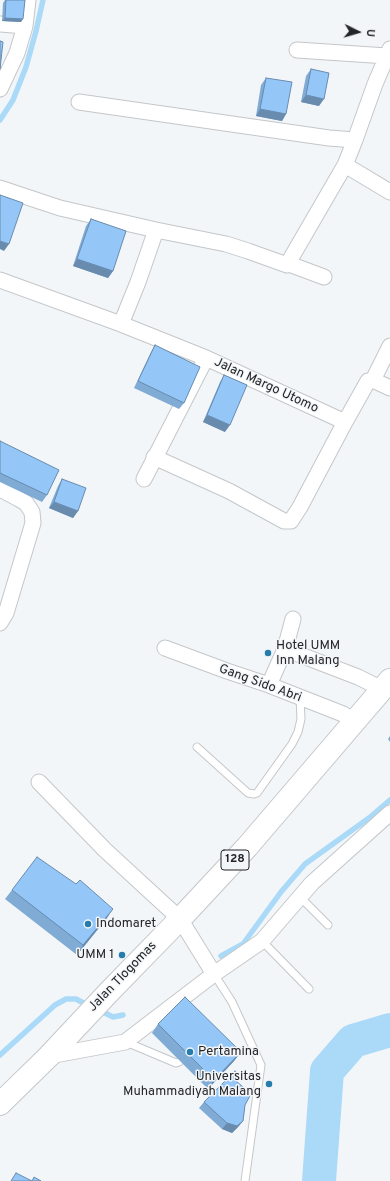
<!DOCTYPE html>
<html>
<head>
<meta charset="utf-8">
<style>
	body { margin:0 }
	#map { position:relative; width:390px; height:1181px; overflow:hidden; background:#f3f6f9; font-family:Overpass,sans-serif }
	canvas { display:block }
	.north { position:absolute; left:338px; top:12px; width:40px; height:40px; -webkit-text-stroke:3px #f3f6f9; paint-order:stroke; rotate:95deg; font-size:11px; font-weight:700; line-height:16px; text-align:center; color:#242526 }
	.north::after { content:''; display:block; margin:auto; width:14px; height:18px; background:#242526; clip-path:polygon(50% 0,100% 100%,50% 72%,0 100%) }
</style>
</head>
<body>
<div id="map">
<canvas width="390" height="1181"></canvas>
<div class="north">U</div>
</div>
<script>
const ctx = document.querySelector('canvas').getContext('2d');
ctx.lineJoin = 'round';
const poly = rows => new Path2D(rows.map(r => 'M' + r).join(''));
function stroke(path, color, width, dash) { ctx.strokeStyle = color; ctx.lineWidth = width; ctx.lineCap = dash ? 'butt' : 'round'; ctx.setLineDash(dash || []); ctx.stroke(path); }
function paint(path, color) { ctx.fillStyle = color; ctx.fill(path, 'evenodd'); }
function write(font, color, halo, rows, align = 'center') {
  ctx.font = font + ' Overpass,sans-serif'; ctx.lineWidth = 3; ctx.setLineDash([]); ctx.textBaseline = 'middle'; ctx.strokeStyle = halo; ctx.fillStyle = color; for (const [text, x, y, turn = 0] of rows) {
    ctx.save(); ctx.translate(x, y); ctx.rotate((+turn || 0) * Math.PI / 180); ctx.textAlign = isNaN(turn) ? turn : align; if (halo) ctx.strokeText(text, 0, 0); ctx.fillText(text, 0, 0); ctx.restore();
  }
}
stroke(poly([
	[0,120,13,100,26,67,36,31,43,0],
	[221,956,243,944,281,892,305,864,369,818,390,800],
	[99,1010,113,1017,123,1015],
	[0,1055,55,1005,66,999,76,999,89,1006]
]), '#aadaf8', 5.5);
stroke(poly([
	[319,1181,327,1071,353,1041,390,1030]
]), '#aadaf8', 34);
const service = poly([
	[197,747,248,793,254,794,257,793,292,744,298,732,301,719,300,698],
	[300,897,328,925],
	[262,941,309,989],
	[214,974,232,1002,261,1065,245,1181],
	[126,1042,176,1063,179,1062]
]);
const minor = poly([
	[0,24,25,26],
	[297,50,387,56],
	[0,89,17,53,25,26,28,0],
	[79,102,329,138,355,140,375,84,390,49],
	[345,165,390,192],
	[0,188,60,208,156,230,226,244,248,251,287,265,345,165,355,140],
	[289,264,324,277],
	[0,280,121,324,206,358,345,422,368,381,375,381,390,388],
	[121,324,138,282,156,230],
	[373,380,390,346],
	[154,457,229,491,284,521,291,521,300,507,345,422],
	[144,479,206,358],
	[0,489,19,499,26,503,32,512,33,523,6,613,0,623],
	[165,648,227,671,269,685,343,714,355,721],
	[285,649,358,677,382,689],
	[269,685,285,649,293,619],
	[39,782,105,850,180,919,214,974],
	[49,1056,125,1042,214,974,262,941,312,883,390,813]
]);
const primary = poly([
	[0,1104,49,1056,108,993,180,919,247,847,390,680]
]);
stroke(service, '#c4c7c9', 9);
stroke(minor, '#c4c7c9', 17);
stroke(primary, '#c4c7c9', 24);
stroke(service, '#fff', 7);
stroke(minor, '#fff', 15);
stroke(primary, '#fff', 22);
paint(poly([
	[5,0,25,0,21,22,2,21,3,3],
	[311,69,319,106,301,102,306,76],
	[266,78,286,114,282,121,256,116,261,85],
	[91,219,113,271,108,278,73,266,86,226],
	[155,345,184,403,179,409,134,388,151,352],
	[224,375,225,432,203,422,220,382],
	[0,441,47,495,42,502,0,482],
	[62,479,78,511,73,518,49,508,58,486],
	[390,736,390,742,388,739],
	[12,890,107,918,77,955,5,899],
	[158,1024,241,1052,234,1061,208,1089,152,1033],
	[235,1080,245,1105,243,1121,238,1127,232,1133,222,1129,199,1108,204,1102]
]), '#7fabd5');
paint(poly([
	[5,18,23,19,21,22,2,21],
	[306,95,324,99,319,106,301,102],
	[260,109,286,114,282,121,256,116],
	[0,241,9,244,4,251,0,249],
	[77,259,113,271,108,278,73,266],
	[207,415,230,425,225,432,203,422],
	[54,502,78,511,73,518,49,508],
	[113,909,107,918,77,955,83,945],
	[241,1052,234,1061,208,1089,214,1080],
	[243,1121,238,1127,232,1133,222,1129,227,1123]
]), '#688bae');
const building = poly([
	[6,0,25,0,23,19,5,18,6,0],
	[0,41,3,42,0,69,0,41],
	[311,69,329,73,324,99,306,95,311,69],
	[266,78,292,82,286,114,260,109,266,78],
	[0,195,23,203,9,244,0,241,0,195],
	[91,219,126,231,113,271,77,259,91,219],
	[155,345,200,367,184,403,138,381,155,345],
	[224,375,247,385,230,425,207,415,224,375],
	[0,441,59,470,47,495,0,473,0,441],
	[62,479,86,488,78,511,54,502,62,479],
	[37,857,76,884,80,880,113,909,83,945,12,890,37,857],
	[185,997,241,1052,214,1080,158,1024,185,997],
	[235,1071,239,1075,235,1080,251,1094,245,1105,243,1121,237,1126,227,1123,204,1102,235,1071],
	[16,1173,32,1181,34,1177,41,1181,11,1181,16,1173]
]);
paint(building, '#94c7f8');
stroke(building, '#688bae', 1);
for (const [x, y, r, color] of [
	[268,653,4,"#267cab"],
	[88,924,4,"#267cab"],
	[122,955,4,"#267cab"],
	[190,1052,4,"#267cab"],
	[269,1084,4,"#267cab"]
]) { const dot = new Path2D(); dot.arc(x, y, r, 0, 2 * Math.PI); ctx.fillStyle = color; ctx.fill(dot); stroke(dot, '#f3f6f9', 1.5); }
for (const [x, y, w] of [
	[235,860,28]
]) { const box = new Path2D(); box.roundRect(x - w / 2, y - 10, w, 20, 3); ctx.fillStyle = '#f3f6f9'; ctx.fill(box); stroke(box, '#242526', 1); }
write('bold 12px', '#242526', null, [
	["128",235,860]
]);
write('13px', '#242526', '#f3f6f9', [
	["Jalan Margo Utomo",266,386,25],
	["Gang Sido Abri",260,684,20],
	["Jalan Tlogomas",123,977,-46]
]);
write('13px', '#242526', '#f3f6f9', [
	["Hotel UMM",276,646],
	["Inn Malang",276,661],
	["Indomaret",96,924],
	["UMM 1",114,955,"right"],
	["Pertamina",198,1052],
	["Universitas",261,1077,"right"],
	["Muhammadiyah Malang",261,1092,"right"]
], 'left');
</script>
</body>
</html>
